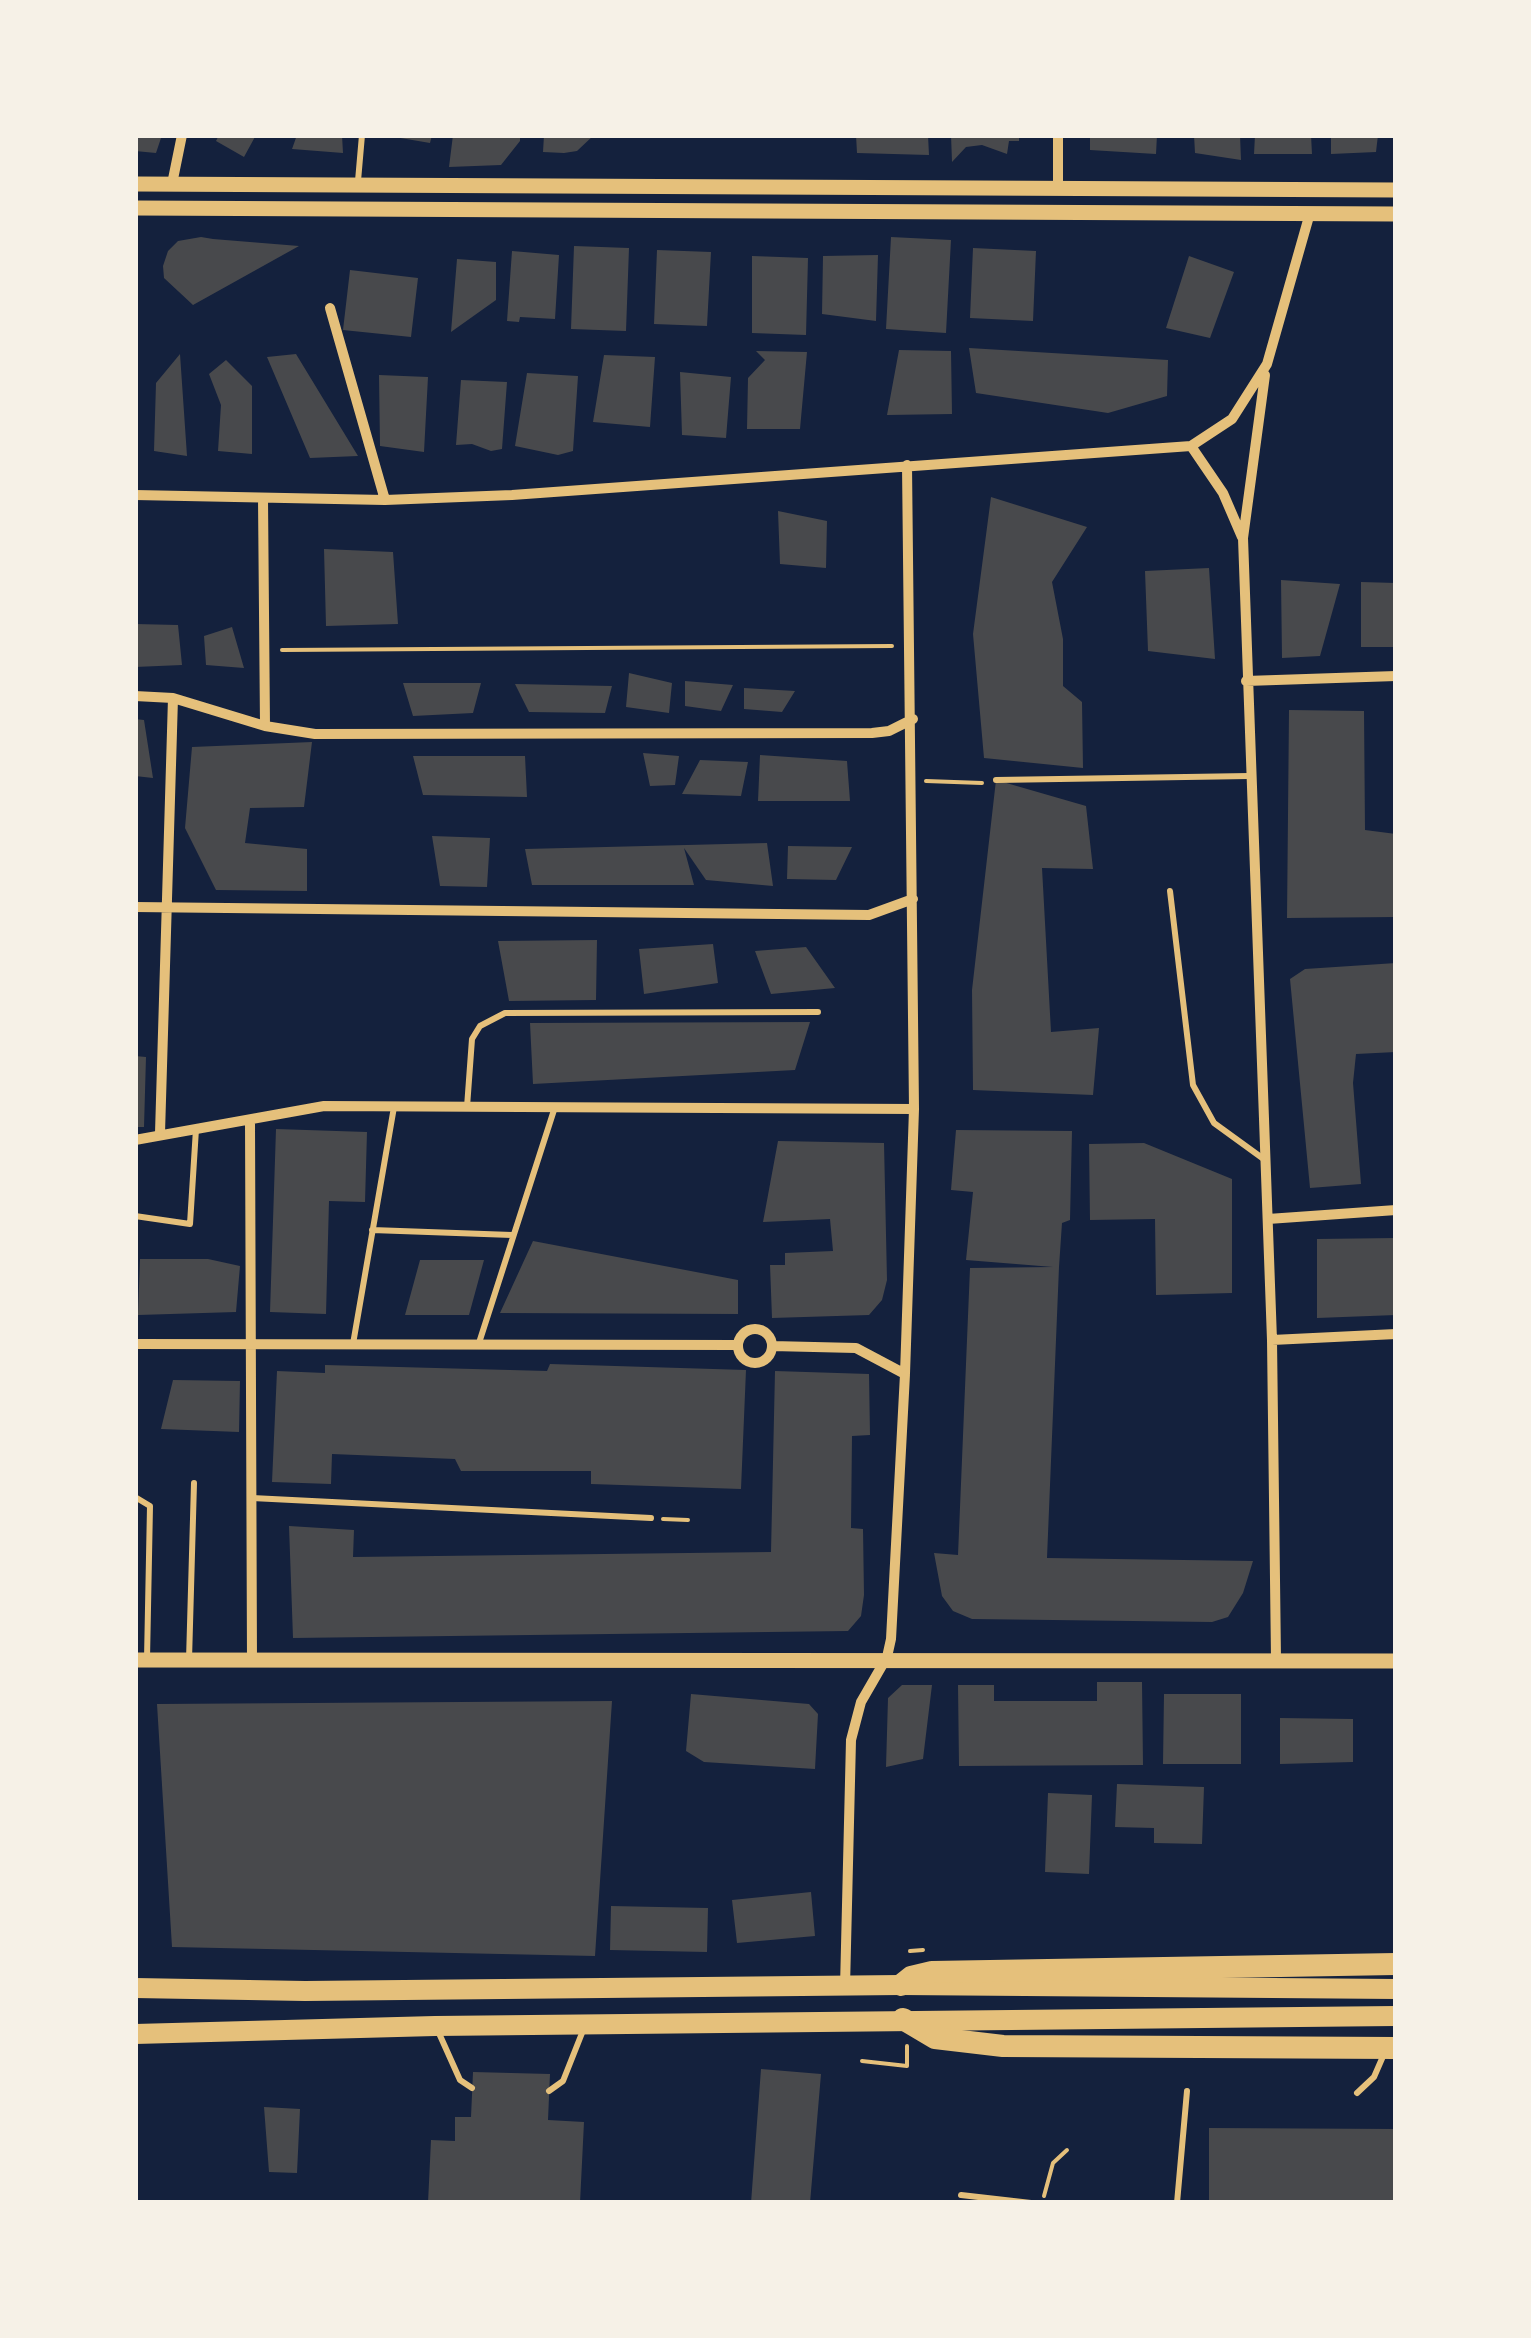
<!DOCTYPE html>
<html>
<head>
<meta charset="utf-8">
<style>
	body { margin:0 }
	#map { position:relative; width:1531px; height:2338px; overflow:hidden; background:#14213d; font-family:Manrope,sans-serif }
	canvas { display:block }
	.frame { position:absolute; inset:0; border:138px solid #f6f1e7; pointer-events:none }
</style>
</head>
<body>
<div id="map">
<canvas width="1531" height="2338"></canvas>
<div class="frame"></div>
</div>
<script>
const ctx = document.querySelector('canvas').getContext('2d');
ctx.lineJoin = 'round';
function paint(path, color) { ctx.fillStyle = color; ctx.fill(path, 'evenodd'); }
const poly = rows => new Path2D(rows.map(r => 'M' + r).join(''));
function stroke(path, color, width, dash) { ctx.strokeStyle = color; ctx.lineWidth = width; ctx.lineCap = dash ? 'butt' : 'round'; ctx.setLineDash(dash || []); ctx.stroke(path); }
paint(poly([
	[135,135,162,135,156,153,135,151],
	[219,135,256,135,244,157,216,141],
	[297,135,342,135,343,153,292,149],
	[383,135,432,135,430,143],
	[453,135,520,135,520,141,501,165,449,167],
	[544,135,594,135,577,151,564,153,543,152],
	[856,135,928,135,929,155,857,153],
	[951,135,1019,135,1019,141,1009,141,1007,154,982,145,966,147,952,162],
	[1090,135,1157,135,1156,154,1090,150],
	[1194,135,1240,135,1241,160,1195,153],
	[1255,135,1311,135,1312,154,1254,154],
	[1331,135,1378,135,1376,152,1331,154],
	[201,237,213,239,299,246,193,305,164,278,163,266,168,251,178,241],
	[891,237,951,240,946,333,886,329],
	[574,246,629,248,626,331,571,329],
	[973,248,1036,251,1033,321,970,318],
	[657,250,711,252,707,326,654,324],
	[512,251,559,255,555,319,520,317,519,322,507,321],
	[878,255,876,321,822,314,823,256],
	[752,256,808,258,806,335,752,333],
	[1189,256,1234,272,1210,338,1166,328],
	[457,259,496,262,496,300,451,332],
	[350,270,418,278,411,337,343,330],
	[969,348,1168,360,1167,396,1108,413,976,393],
	[899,350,951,351,952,414,887,415],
	[756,351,807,352,800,429,747,429,748,378,765,360],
	[180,354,187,456,154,451,156,383],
	[296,354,358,456,310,458,267,357],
	[604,355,655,357,650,427,593,422],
	[226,360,252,386,252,454,218,451,221,405,209,374],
	[680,372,731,377,726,438,682,435],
	[527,373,578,376,573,451,558,455,515,446],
	[379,375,428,377,424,452,380,446],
	[461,380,507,382,502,449,491,451,472,444,456,445],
	[991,497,1087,527,1052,582,1063,639,1063,686,1082,702,1083,768,984,758,973,634],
	[778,511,827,521,826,568,780,564],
	[324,549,393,552,398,624,326,626],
	[1209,568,1215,659,1148,651,1145,571],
	[1281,580,1340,584,1320,656,1282,658],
	[1361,582,1396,583,1396,647,1361,647],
	[135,624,178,625,182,665,135,667],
	[232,627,244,668,206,665,204,636],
	[629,673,672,683,669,713,626,707],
	[685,681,733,685,721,711,685,706],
	[403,683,481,683,473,713,413,716],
	[515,684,612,686,605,713,529,712],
	[744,688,795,691,782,712,744,709],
	[1289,710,1364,711,1365,830,1396,834,1396,917,1287,918],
	[135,719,144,720,153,778,135,776],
	[312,742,304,807,250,808,245,843,307,849,307,891,216,890,185,828,192,747],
	[643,753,679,756,675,785,650,786],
	[760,755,847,761,850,801,758,801],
	[413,756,525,756,527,797,423,795],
	[700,760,748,762,741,796,682,794],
	[996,780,1086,806,1093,869,1042,868,1051,1032,1099,1028,1093,1095,973,1090,972,990],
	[432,836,490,838,487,887,440,886],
	[767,843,773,886,706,880,684,848,694,885,532,885,525,849],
	[788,846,852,847,836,880,787,879],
	[597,940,596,1000,509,1001,498,941],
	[713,944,718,983,644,994,639,949],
	[806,947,835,988,771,994,755,951],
	[1396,963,1396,1052,1356,1054,1353,1083,1361,1184,1310,1188,1290,979,1305,969],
	[810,1022,795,1070,533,1084,530,1023],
	[135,1056,146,1057,144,1127,135,1127],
	[276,1129,367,1132,365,1202,329,1201,326,1314,270,1312],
	[956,1130,1072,1131,1070,1220,1062,1223,1059,1267,1047,1558,1253,1561,1243,1593,1228,1617,1212,1622,972,1619,953,1611,942,1596,934,1553,958,1555,970,1268,1053,1267,966,1260,973,1192,951,1190],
	[778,1141,884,1143,887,1280,882,1300,869,1315,772,1318,770,1265,785,1265,785,1253,833,1251,830,1219,763,1222],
	[1144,1143,1232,1179,1232,1293,1156,1295,1155,1219,1090,1220,1089,1144],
	[1396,1238,1396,1315,1317,1318,1317,1239],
	[533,1241,738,1280,738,1314,500,1313],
	[140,1259,208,1259,240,1266,236,1312,138,1315],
	[420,1260,484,1260,469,1315,405,1315],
	[550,1364,746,1370,741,1489,591,1484,591,1471,461,1471,455,1459,332,1454,331,1484,272,1482,277,1371,325,1373,325,1365,547,1371],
	[775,1371,869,1374,870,1435,852,1436,851,1528,863,1529,864,1595,861,1616,848,1631,293,1638,289,1526,354,1530,353,1557,771,1552],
	[173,1380,240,1381,239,1432,161,1429],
	[1097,1682,1142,1682,1143,1765,959,1766,958,1685,994,1685,994,1701,1097,1701],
	[902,1685,932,1685,923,1759,886,1767,888,1698],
	[691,1694,809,1704,818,1714,815,1769,704,1762,686,1751],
	[1164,1694,1241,1694,1241,1764,1163,1764],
	[612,1701,595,1956,172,1947,157,1704],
	[1280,1718,1353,1719,1353,1762,1280,1764],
	[1117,1784,1204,1787,1202,1844,1154,1843,1154,1828,1115,1827],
	[1048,1793,1092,1795,1089,1874,1045,1872],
	[811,1892,815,1936,737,1943,732,1900],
	[611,1906,708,1908,707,1952,610,1950],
	[761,2069,821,2074,810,2203,751,2203],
	[473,2072,550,2074,548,2120,584,2122,580,2203,428,2203,431,2140,455,2141,455,2117,471,2117],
	[264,2107,300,2109,297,2173,269,2172],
	[1209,2128,1396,2129,1396,2203,1209,2203]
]), '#48494c');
stroke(poly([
	[282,650,892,646],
	[926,781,982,783],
	[663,1519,688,1520],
	[910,1951,923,1950],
	[862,2061,907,2066],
	[907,2066,907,2046],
	[1044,2196,1053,2163,1067,2150]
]), '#e5c07b', 4);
stroke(poly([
	[358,181,362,135],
	[996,780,1249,776],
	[1170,891,1193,1085,1214,1123,1265,1160],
	[467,1107,472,1039,480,1026,505,1013,818,1012],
	[135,1216,190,1224,196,1129],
	[372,1230,512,1235],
	[353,1344,394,1107],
	[478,1346,554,1110],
	[135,1497,150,1506,147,1659],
	[252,1498,651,1518],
	[189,1660,194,1483],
	[438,2031,460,2080,472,2088],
	[549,2091,563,2081,584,2028],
	[1357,2093,1374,2077,1384,2054],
	[961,2195,1031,2203],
	[1177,2203,1187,2091]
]), '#e5c07b', 6);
stroke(poly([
	[172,184,182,135],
	[1058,189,1058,135],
	[330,308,385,500],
	[1265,375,1243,538,1272,1340,1276,1659],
	[1191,446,1223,493,1242,537],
	[135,495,385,500,512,495,1191,446,1232,419,1267,364,1310,213],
	[263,499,265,726],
	[1246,681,1396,676],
	[135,696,173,698,265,726,315,734,872,733,889,731,913,719],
	[135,907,869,915,913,899],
	[250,1122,252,1662],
	[160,1133,173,698],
	[135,1140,324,1106,914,1109],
	[1268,1219,1396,1210],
	'738 1346a17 17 0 1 1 34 0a17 17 0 1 1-34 0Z',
	[1272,1340,1396,1334],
	[135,1344,738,1345],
	[772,1346,856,1348,905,1374],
	[845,1987,851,1740,861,1702,887,1657,891,1639,905,1374,914,1109,907,465]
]), '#e5c07b', 10);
stroke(poly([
	[135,184,1396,190],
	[135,208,1396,214],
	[135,1660,1396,1661]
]), '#e5c07b', 15);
stroke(poly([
	[135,1988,305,1991,901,1985,1396,1989],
	[135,2034,435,2026,1396,2016]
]), '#e5c07b', 20);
stroke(poly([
	[901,1985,911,1977,932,1972,1396,1964],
	[903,2019,935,2038,1003,2046,1396,2048]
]), '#e5c07b', 22);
</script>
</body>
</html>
